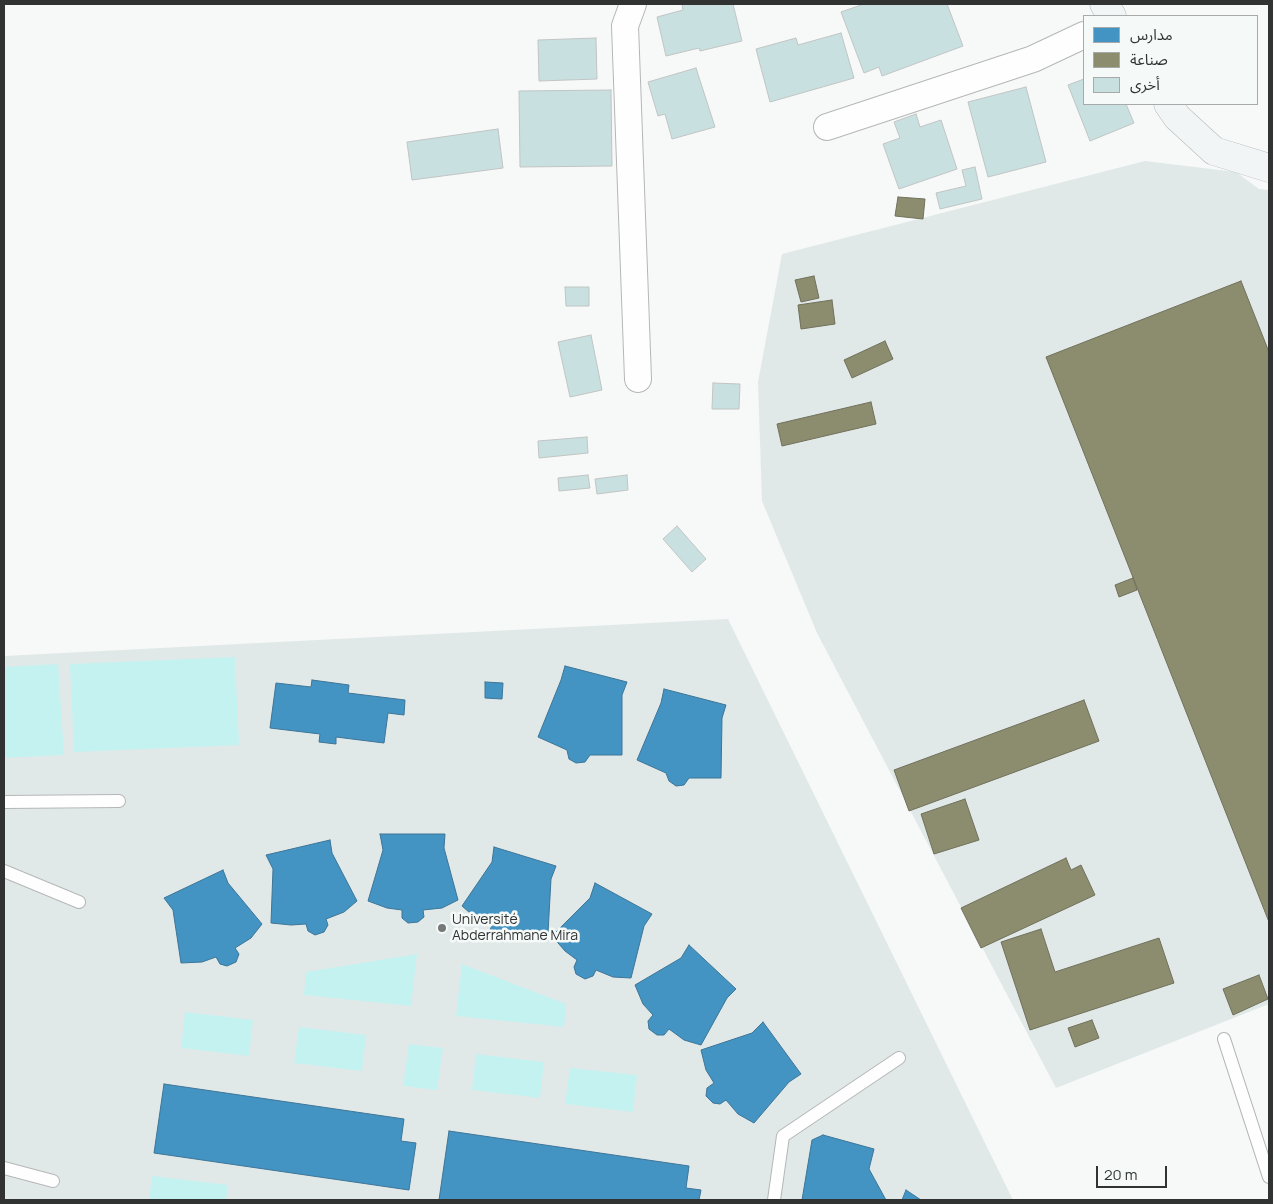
<!DOCTYPE html>
<html>
<head>
<meta charset="utf-8">
<style>
	body { margin:0 }
	#map { position:relative; width:1273px; height:1204px; overflow:hidden; background:#f6f9f8; font-family:Manrope,"Noto Sans Arabic",sans-serif }
	canvas { display:block }
	.frame { position:absolute; inset:0; border:5px solid #313332; pointer-events:none }
	.legend { position:absolute; left:1083px; top:15px; width:175px; height:90px; box-sizing:border-box; background:#f5faf9; border:1px solid #a7aaa9; margin:0; padding:6px 9px; list-style:none; font-size:15px; color:#313332 }
	.legend li { display:flex; align-items:center; gap:10px; height:25px }
	.legend b { width:25px; border:1px solid #a7aaa9 }
	.scale { position:absolute; left:1096px; top:1166px; width:71px; height:22px; box-sizing:border-box; border:2px solid #313332; border-top:0; padding-left:6px; font-size:15px; line-height:18px; white-space:nowrap; color:#313332; -webkit-text-stroke:4px #f5faf9; paint-order:stroke }
</style>
</head>
<body>
<div id="map">
<canvas width="1273" height="1204"></canvas>
<div class="frame"></div>
<ul class="legend">
<li><b style="height:14px;background:#4393c3"></b>مدارس</li>
<li><b style="height:14px;background:#8c8c6e"></b>صناعة</li>
<li><b style="height:14px;background:#c8e1e0"></b>أخرى</li>
</ul>
<div class="scale">20 m</div>
</div>
<script>
const ctx = document.querySelector('canvas').getContext('2d');
ctx.lineJoin = 'round';
function paint(path, color) { ctx.fillStyle = color; ctx.fill(path, 'evenodd'); }
const poly = rows => new Path2D(rows.map(r => 'M' + r).join(''));
function stroke(path, color, width, dash) { ctx.strokeStyle = color; ctx.lineWidth = width; ctx.lineCap = dash ? 'butt' : 'round'; ctx.setLineDash(dash || []); ctx.stroke(path); }
function write(font, color, halo, rows, align = 'center') {
  ctx.font = font + ' Manrope,sans-serif'; ctx.lineWidth = 5; ctx.setLineDash([]); ctx.textBaseline = 'middle'; ctx.strokeStyle = halo; ctx.fillStyle = color; for (const [text, x, y, turn = 0] of rows) {
    ctx.save(); ctx.translate(x, y); ctx.rotate((+turn || 0) * Math.PI / 180); ctx.textAlign = isNaN(turn) ? turn : align; if (halo) ctx.strokeText(text, 0, 0); ctx.fillText(text, 0, 0); ctx.restore();
  }
}
paint(poly([
	[1145,161,1236,172,1259,189,1269,190,1269,1004,1056,1088,817,633,762,501,758,382,782,254],
	[728,619,1013,1200,4,1200,4,656]
]), '#e1e9e8');
paint(poly([
	[235,657,239,745,74,752,70,664],
	[58,664,64,755,4,758,4,667],
	[417,954,411,1006,304,995,306,972],
	[462,964,566,1004,564,1027,456,1016],
	[185,1012,253,1020,249,1056,181,1048],
	[299,1027,366,1035,362,1071,294,1063],
	[409,1044,443,1048,437,1090,403,1086],
	[476,1054,544,1062,540,1098,472,1090],
	[570,1068,637,1075,633,1112,565,1104],
	[152,1176,228,1185,226,1200,149,1200]
]), '#c4f2f1');
const schools = poly([
	[565,666,627,682,622,695,622,755,590,755,585,762,576,763,569,759,567,750,538,737,561,680,565,666],
	[312,680,349,685,348,693,405,700,404,715,388,713,384,743,336,737,336,744,319,742,320,734,270,728,276,683,311,687,312,680],
	[485,682,503,683,502,699,485,698,485,682],
	[664,689,726,705,722,718,721,778,689,778,684,785,676,786,669,781,666,773,637,760,661,703,664,689],
	[380,834,445,834,444,848,458,900,442,908,423,910,424,917,418,922,408,923,402,918,402,910,387,908,368,901,383,850,380,834],
	[330,840,332,853,357,901,344,912,326,919,328,925,324,932,315,935,308,931,306,924,291,925,271,923,273,869,266,855,330,840],
	[494,847,556,866,551,879,548,933,530,935,512,932,510,939,503,942,494,940,489,933,492,925,478,920,462,906,492,862,494,847],
	[223,870,228,883,262,924,251,938,235,948,239,954,236,962,227,966,220,964,216,957,202,962,181,963,173,910,164,898,223,870],
	[595,883,652,914,644,926,631,978,613,977,596,970,593,976,585,979,576,974,574,967,577,960,565,951,552,936,590,898,595,883],
	[689,945,736,989,727,998,701,1045,684,1040,669,1029,664,1035,657,1035,649,1029,648,1021,653,1015,643,1004,635,985,681,958,689,945],
	[763,1022,801,1074,789,1082,754,1123,738,1114,726,1100,720,1104,713,1103,706,1096,707,1088,714,1083,706,1070,701,1050,752,1033,763,1022],
	[164,1084,404,1119,401,1141,416,1143,409,1190,154,1153,164,1084],
	[449,1131,689,1166,686,1188,701,1190,699,1200,439,1200,449,1131],
	[823,1135,874,1149,869,1169,886,1200,802,1200,812,1140,823,1135],
	[906,1190,921,1200,902,1200,906,1190]
]);
paint(schools, '#4393c3');
stroke(schools, '#3e7698', 1);
const industry = poly([
	[898,197,925,199,923,219,895,216,898,197],
	[814,276,819,298,801,302,795,280,814,276],
	[1241,281,1269,352,1269,922,1046,357,1241,281],
	[832,300,835,324,801,329,798,305,832,300],
	[885,341,893,359,852,378,844,360,885,341],
	[871,402,876,424,782,446,777,424,871,402],
	[1133,578,1137,590,1119,597,1115,585,1133,578],
	[1084,700,1099,741,909,811,894,770,1084,700],
	[965,799,979,840,934,854,921,814,965,799],
	[1066,858,1071,870,1081,865,1095,895,981,948,961,908,1066,858],
	[1041,929,1055,972,1159,938,1174,983,1030,1030,1001,942,1041,929],
	[1259,975,1268,999,1233,1015,1223,989,1259,975],
	[1092,1020,1099,1038,1075,1047,1068,1028,1092,1020]
]);
paint(industry, '#8c8c6e');
stroke(industry, '#71715c', 1);
const building = poly([
	[682,4,733,4,742,41,700,51,699,48,666,56,657,17,683,10,682,4],
	[864,4,947,4,963,46,882,76,879,67,864,73,841,12,864,4],
	[841,33,854,78,770,102,756,49,796,38,798,45,841,33],
	[596,38,597,79,539,81,538,40,596,38],
	[696,68,715,127,672,139,665,114,658,116,648,82,696,68],
	[1084,79,1084,104,1126,104,1134,123,1090,141,1068,85,1084,79],
	[1026,87,1046,162,988,177,968,102,1026,87],
	[611,90,612,166,520,167,519,91,611,90],
	[916,114,920,127,941,120,957,169,899,189,883,144,900,138,894,122,916,114],
	[498,129,503,168,412,180,407,142,498,129],
	[975,167,982,199,940,209,936,193,966,186,962,170,975,167],
	[565,287,589,287,589,306,566,306,565,287],
	[591,335,602,390,570,397,558,342,591,335],
	[713,383,740,384,739,409,712,409,713,383],
	[587,437,588,453,539,458,538,441,587,437],
	[588,475,590,488,559,491,558,478,588,475],
	[627,475,628,490,597,494,595,479,627,475],
	[677,526,706,559,692,572,663,539,677,526]
]);
paint(building, '#c8e1e0');
stroke(building, '#c1c4c3', 1);
const lane = poly([
	[4,802,119,801],
	[4,871,79,902],
	[1224,1039,1269,1177],
	[4,1168,53,1181],
	[774,1200,783,1136,899,1058]
]);
const street = poly([
	[633,4,625,26,638,379],
	[827,127,1033,59,1084,35]
]);
const secondary = poly([
	[1104,4,1112,16],
	[1168,104,1177,117,1214,151,1269,168]
]);
stroke(lane, '#b5b7b7', 14);
stroke(street, '#b5b7b7', 28);
stroke(secondary, '#b5b7b7', 29);
stroke(lane, '#fefefe', 12);
stroke(street, '#fefefe', 26);
stroke(secondary, '#f1f5f5', 28);
for (const [x, y, r, color] of [
	[442,928,5,"#767877"]
]) { const dot = new Path2D(); dot.arc(x, y, r, 0, 2 * Math.PI); ctx.fillStyle = color; ctx.fill(dot); stroke(dot, '#f5faf9', 2); }
write('14px', '#313332', '#f5faf9', [
	["Université",452,920],
	["Abderrahmane Mira",452,936]
], 'left');
</script>
</body>
</html>
